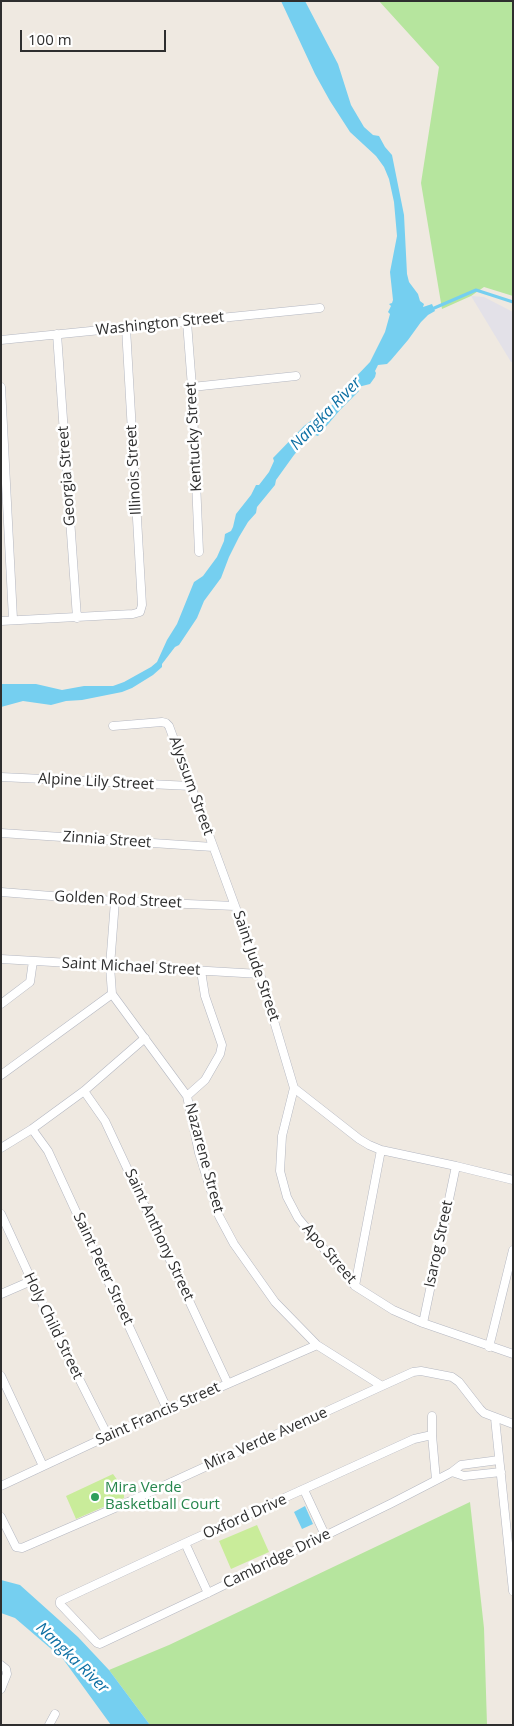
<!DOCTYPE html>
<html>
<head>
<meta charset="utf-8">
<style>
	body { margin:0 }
	#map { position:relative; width:514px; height:1726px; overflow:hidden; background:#efe9e1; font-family:"Open Sans",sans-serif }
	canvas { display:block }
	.frame { position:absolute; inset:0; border:2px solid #2e2e2e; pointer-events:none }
	.scale { position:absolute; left:20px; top:30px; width:146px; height:22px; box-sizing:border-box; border:2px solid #2e2e2e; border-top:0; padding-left:6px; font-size:15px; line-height:18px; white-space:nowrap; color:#2e2e2e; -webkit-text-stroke:4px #fff; paint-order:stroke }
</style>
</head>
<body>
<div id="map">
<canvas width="514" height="1726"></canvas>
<div class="frame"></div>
<div class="scale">100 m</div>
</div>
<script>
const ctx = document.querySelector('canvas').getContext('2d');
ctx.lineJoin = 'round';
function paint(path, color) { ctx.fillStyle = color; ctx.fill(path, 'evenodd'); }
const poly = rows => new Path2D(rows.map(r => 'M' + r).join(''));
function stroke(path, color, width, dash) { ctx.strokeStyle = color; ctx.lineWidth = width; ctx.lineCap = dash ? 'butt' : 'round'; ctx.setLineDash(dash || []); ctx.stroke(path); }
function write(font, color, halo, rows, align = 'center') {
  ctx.font = font + ' "Open Sans",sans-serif'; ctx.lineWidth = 5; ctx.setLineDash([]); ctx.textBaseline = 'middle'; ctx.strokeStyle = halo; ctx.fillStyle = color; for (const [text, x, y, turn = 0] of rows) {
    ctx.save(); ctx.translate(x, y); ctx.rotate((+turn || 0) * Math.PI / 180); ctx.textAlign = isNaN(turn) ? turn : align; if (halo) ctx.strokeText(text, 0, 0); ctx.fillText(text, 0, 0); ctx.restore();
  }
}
paint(poly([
	[471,296,484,297,513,312,513,362,511,362]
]), '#e3e1e8');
paint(poly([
	[379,1,513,1,513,296,484,287,471,296,442,309,421,183,439,67],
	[470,1502,484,1628,487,1725,150,1725,109,1670,169,1645]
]), '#b6e59e');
paint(poly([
	[113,1474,121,1485,124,1490,124,1498,76,1519,66,1496],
	[257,1525,269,1552,231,1569,219,1541]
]), '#c9ec9a');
paint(poly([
	[281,1,305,1,338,64,351,105,364,127,373,135,379,136,385,147,392,155,404,215,407,274,409,282,418,294,420,301,424,304,423,307,432,304,435,311,428,315,421,322,408,340,391,360,387,364,378,365,375,371,376,373,375,377,370,384,358,387,357,389,359,391,340,410,318,436,312,434,294,455,276,480,275,485,257,507,256,513,248,522,239,537,229,557,221,578,204,601,197,618,179,645,175,647,162,664,162,667,153,675,132,688,122,692,82,700,66,701,51,705,23,701,1,707,1,684,36,684,62,690,84,686,113,686,124,682,151,667,157,662,167,640,177,624,194,582,203,576,217,557,224,541,225,534,231,531,233,527,236,514,251,495,256,485,259,485,269,472,274,461,273,458,304,426,336,402,348,385,370,362,385,332,390,314,388,312,391,306,389,304,392,303,393,300,390,272,397,236,394,202,389,179,384,167,376,156,350,132,330,101,315,74],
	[305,1506,313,1524,302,1529,294,1512],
	[1,1580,20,1585,78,1637,109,1670,150,1725,111,1725,63,1659,15,1618,1,1613]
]), '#75cff0');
stroke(poly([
	[432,309,476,290,513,302]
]), '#75cff0', 3);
const minor = poly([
	[187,322,192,387,199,552],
	[57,334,77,618],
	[1,340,320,308],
	[1,387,13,619],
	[192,387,296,376],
	[1,621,133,614,140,612,142,605,126,328],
	[113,726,162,722,166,723,169,726,260,974,294,1088,282,1136,280,1171,287,1197,298,1218,355,1286,393,1310,423,1323,513,1354],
	[1,777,191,786],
	[1,833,213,847],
	[1,892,115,901,235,906],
	[115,901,110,966,112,994,187,1096,199,1153,219,1216,234,1244,275,1302,317,1345,382,1386,413,1372,421,1371,452,1377,459,1382,480,1409,484,1413,513,1424],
	[1,959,260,974],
	[1,1004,30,982,33,961],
	[1,1075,112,994],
	[294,1088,359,1139,369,1145,381,1150,456,1166,513,1180],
	[84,1091,105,1121,228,1384],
	[187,1096,205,1080,220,1054,222,1045,205,996,201,971],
	[32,1129,48,1151,168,1411],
	[1,1148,32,1129,84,1091,145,1038],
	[1,1214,54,1329,108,1436],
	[355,1286,381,1150],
	[1,1294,31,1281],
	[423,1323,456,1166],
	[489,1347,513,1250],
	[1,1376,43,1466],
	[432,1416,432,1435,436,1480],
	[495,1418,513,1591],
	[432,1435,414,1439,185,1543,60,1601,60,1604,97,1643,100,1644,208,1593,392,1503,452,1472,461,1465,499,1460],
	[452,1472,464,1476,501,1472],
	[1,1486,108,1436,317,1345],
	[304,1490,325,1535],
	[1,1517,16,1547,22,1548,124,1504,382,1386],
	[185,1543,208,1593],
	[1,1665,6,1669,7,1674,1,1689],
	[49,1725,55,1714]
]);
stroke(minor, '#b4b7c1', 9);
stroke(minor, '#fff', 8);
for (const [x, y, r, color] of [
	[95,1497,5,"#2e9e5b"]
]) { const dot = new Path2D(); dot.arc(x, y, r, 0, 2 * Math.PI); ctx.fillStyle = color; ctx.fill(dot); stroke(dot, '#fff', 2); }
write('15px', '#2e2e2e', '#fff', [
	["Washington Street",160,324,-6],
	["Kentucky Street",194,437,-93],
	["Illinois Street",134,470,-93],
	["Georgia Street",67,476,-94],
	["Alpine Lily Street",96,782,3],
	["Alyssum Street",191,786,70],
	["Zinnia Street",107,840,4],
	["Golden Rod Street",118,900,3],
	["Saint Jude Street",256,966,71],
	["Saint Michael Street",131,967,3],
	["Nazarene Street",204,1158,75],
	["Saint Anthony Street",159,1235,65],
	["Isarog Street",439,1244,-78],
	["Apo Street",329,1254,49],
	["Saint Peter Street",103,1269,65],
	["Holy Child Street",53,1326,64],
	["Saint Francis Street",158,1414,-24],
	["Mira Verde Avenue",266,1439,-24],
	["Oxford Drive",245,1517,-24],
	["Cambridge Drive",277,1559,-26]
]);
write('15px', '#27864d', '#fff', [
	["Mira Verde",105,1488],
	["Basketball Court",105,1505]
], 'left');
write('italic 16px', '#0d6fa3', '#fff', [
	["Nangka River",326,414,-46],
	["Nangka River",72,1658,44]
]);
</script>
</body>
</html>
